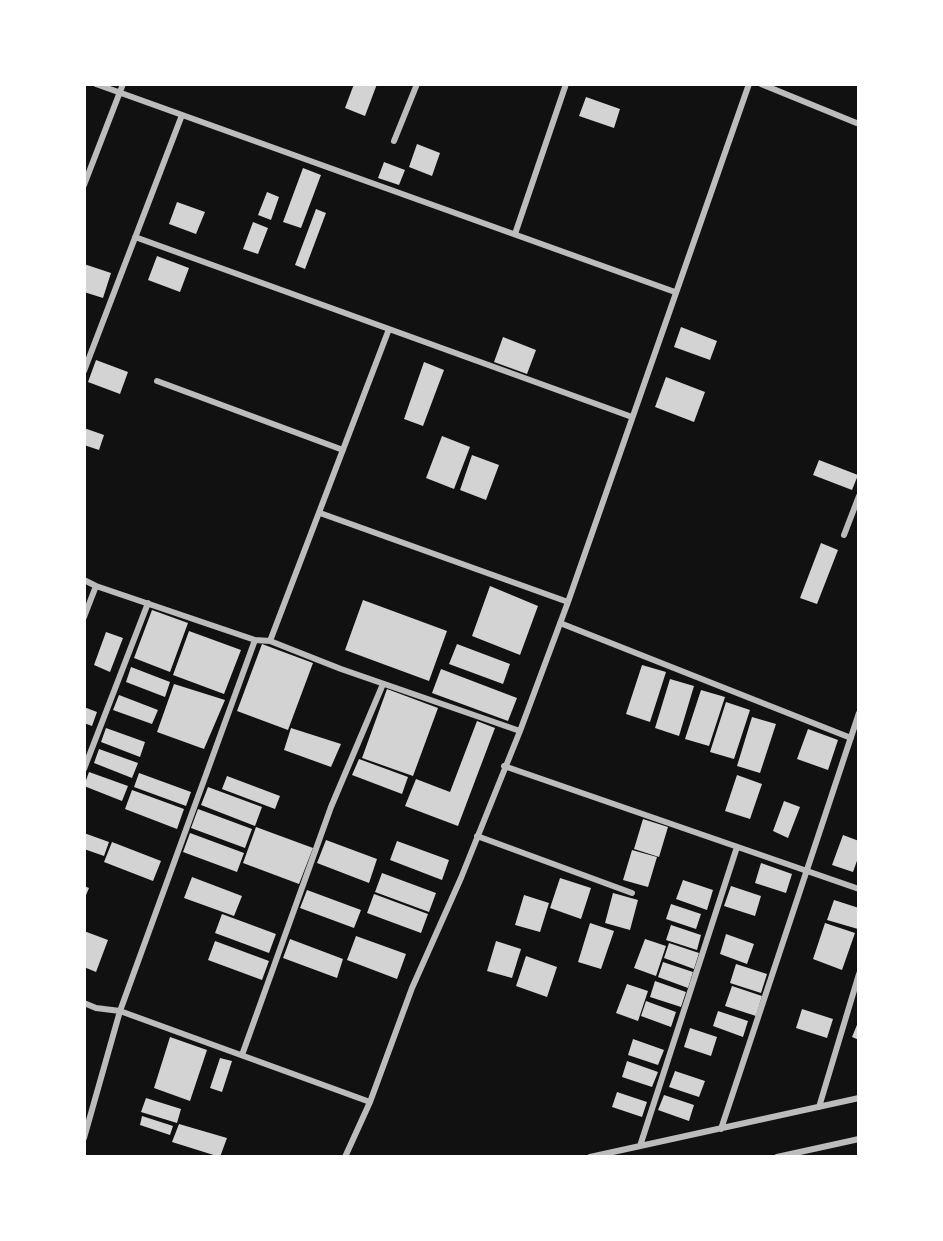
<!DOCTYPE html>
<html>
<head>
<meta charset="utf-8">
<style>
	body { margin:0 }
	#map { position:relative; width:943px; height:1241px; overflow:hidden; background:#111; font-family:Figtree,sans-serif }
	canvas { display:block }
	.frame { position:absolute; inset:0; border:86px solid #fff; pointer-events:none }
</style>
</head>
<body>
<div id="map">
<canvas width="943" height="1241"></canvas>
<div class="frame"></div>
</div>
<script>
const ctx = document.querySelector('canvas').getContext('2d');
ctx.lineJoin = 'round';
function paint(path, color) { ctx.fillStyle = color; ctx.fill(path, 'evenodd'); }
const poly = rows => new Path2D(rows.map(r => 'M' + r).join(''));
function stroke(path, color, width, dash) { ctx.strokeStyle = color; ctx.lineWidth = width; ctx.lineCap = dash ? 'butt' : 'round'; ctx.setLineDash(dash || []); ctx.stroke(path); }
paint(poly([
	[354,84,377,84,365,116,345,108],
	[586,97,620,109,614,128,579,116],
	[417,144,440,153,432,176,409,167],
	[384,162,405,170,399,185,378,178],
	[303,168,321,175,301,228,283,222],
	[267,192,279,197,271,220,258,215],
	[177,202,205,212,196,234,169,224],
	[316,209,326,213,305,269,295,265],
	[253,222,268,228,258,254,243,249],
	[157,256,189,268,180,292,148,280],
	[84,264,111,273,103,298,84,292],
	[681,327,717,341,710,360,674,347],
	[503,337,536,350,527,374,494,362],
	[96,360,128,372,120,394,88,382],
	[424,362,444,370,423,426,404,419],
	[666,377,705,392,694,422,655,407],
	[84,428,104,435,99,450,84,445],
	[442,436,470,447,454,489,426,478],
	[472,455,499,465,486,500,460,490],
	[819,460,858,475,852,490,813,475],
	[821,543,838,550,817,604,800,598],
	[490,586,538,606,520,655,472,636],
	[363,600,447,631,429,681,345,650],
	[152,610,188,623,170,672,134,658],
	[189,631,241,650,224,694,173,675],
	[106,632,123,638,110,672,94,665],
	[262,644,313,663,288,730,237,711],
	[457,644,510,664,503,684,449,664],
	[642,665,666,672,650,722,626,714],
	[131,667,170,682,165,697,126,682],
	[441,669,517,698,508,721,432,693],
	[670,679,694,686,679,736,655,728],
	[174,684,225,700,204,749,157,732],
	[387,689,438,708,413,776,362,758],
	[701,690,725,697,709,746,685,739],
	[119,695,158,710,152,724,113,710],
	[726,702,750,710,734,759,710,752],
	[84,707,97,712,92,726,84,723],
	[752,717,776,724,760,773,737,766],
	[477,721,495,728,458,826,405,806,416,779,450,792],
	[106,728,145,742,140,757,101,742],
	[291,728,341,744,331,767,284,750],
	[808,729,838,740,828,770,797,759],
	[99,749,138,763,132,778,94,763],
	[359,759,408,777,402,794,352,775],
	[89,772,128,786,122,801,84,786],
	[139,773,191,792,186,806,134,787],
	[737,775,762,784,750,819,725,811],
	[227,776,280,796,275,809,222,789],
	[208,787,262,807,255,826,201,805],
	[132,790,184,809,177,829,125,809],
	[784,801,800,807,788,838,773,831],
	[198,809,252,829,245,848,191,828],
	[643,819,668,827,659,857,634,849],
	[256,827,313,848,299,884,243,863],
	[84,833,109,842,104,856,84,849],
	[190,833,244,853,237,872,183,852],
	[843,835,859,841,859,855,853,872,832,865],
	[326,840,377,859,369,883,317,863],
	[397,841,449,860,442,880,390,860],
	[112,842,161,861,153,881,104,862],
	[632,850,657,857,648,887,623,880],
	[761,863,792,874,786,893,755,883],
	[382,873,436,893,429,912,375,892],
	[192,877,242,896,234,916,184,898],
	[560,878,591,888,581,919,550,908],
	[683,880,713,890,707,910,676,899],
	[84,886,89,888,84,900],
	[731,886,761,896,755,916,724,906],
	[307,890,361,910,354,928,300,908],
	[613,893,638,900,630,930,605,923],
	[374,894,428,914,421,933,367,913],
	[524,895,549,903,540,932,515,925],
	[834,900,859,908,858,929,827,920],
	[671,904,701,914,696,929,666,919],
	[222,914,276,934,269,953,215,933],
	[590,923,614,931,601,969,578,962],
	[825,923,855,933,842,970,813,959],
	[671,925,701,935,697,950,666,940],
	[84,931,108,940,96,972,84,967],
	[726,934,754,944,747,964,720,954],
	[356,936,406,954,397,979,347,960],
	[290,939,343,959,337,978,283,958],
	[645,939,666,946,656,976,634,968],
	[215,941,269,961,262,980,208,960],
	[496,941,521,949,512,978,487,971],
	[669,943,699,953,694,969,664,958],
	[526,956,557,967,547,997,516,986],
	[663,962,693,972,688,988,658,977],
	[736,964,767,974,761,993,730,983],
	[655,981,686,992,681,1007,650,997],
	[627,984,648,991,638,1021,616,1013],
	[732,986,762,996,756,1016,725,1006],
	[646,1001,676,1012,671,1027,641,1016],
	[802,1009,833,1019,827,1038,796,1028],
	[718,1011,748,1021,743,1037,713,1026],
	[859,1020,859,1040,852,1037],
	[690,1028,717,1037,711,1056,684,1047],
	[170,1037,207,1050,190,1101,154,1088],
	[633,1039,664,1050,658,1065,628,1055],
	[220,1058,232,1061,222,1092,210,1088],
	[627,1061,658,1072,652,1087,622,1077],
	[675,1071,705,1081,699,1097,669,1087],
	[617,1092,647,1102,642,1117,612,1107],
	[664,1095,694,1105,689,1121,658,1110],
	[146,1098,181,1109,177,1123,141,1112],
	[142,1116,173,1126,170,1135,140,1125],
	[179,1124,227,1138,220,1157,172,1142]
]), '#d3d3d3');
stroke(poly([
	[96,84,675,292],
	[761,84,859,124],
	[394,141,417,84],
	[84,185,123,84],
	[515,234,566,84],
	[135,237,632,417],
	[84,371,182,115],
	[157,381,343,450],
	[320,513,568,602],
	[844,535,859,496],
	[84,580,96,586,255,640,270,641,341,669,520,731],
	[84,617,96,586],
	[560,623,851,738],
	[270,641,389,329],
	[504,766,859,889],
	[84,769,148,603],
	[477,836,632,893],
	[84,1003,96,1008,120,1011,370,1102],
	[242,1055,331,807,383,684],
	[819,1107,859,974],
	[721,1129,859,713],
	[84,1138,120,1011,255,640],
	[640,1146,737,847],
	[345,1157,370,1102,412,988,461,878,520,731,568,602,749,84],
	[590,1157,859,1098],
	[777,1157,859,1139]
]), '#bcbcbc', 6);
</script>
</body>
</html>
